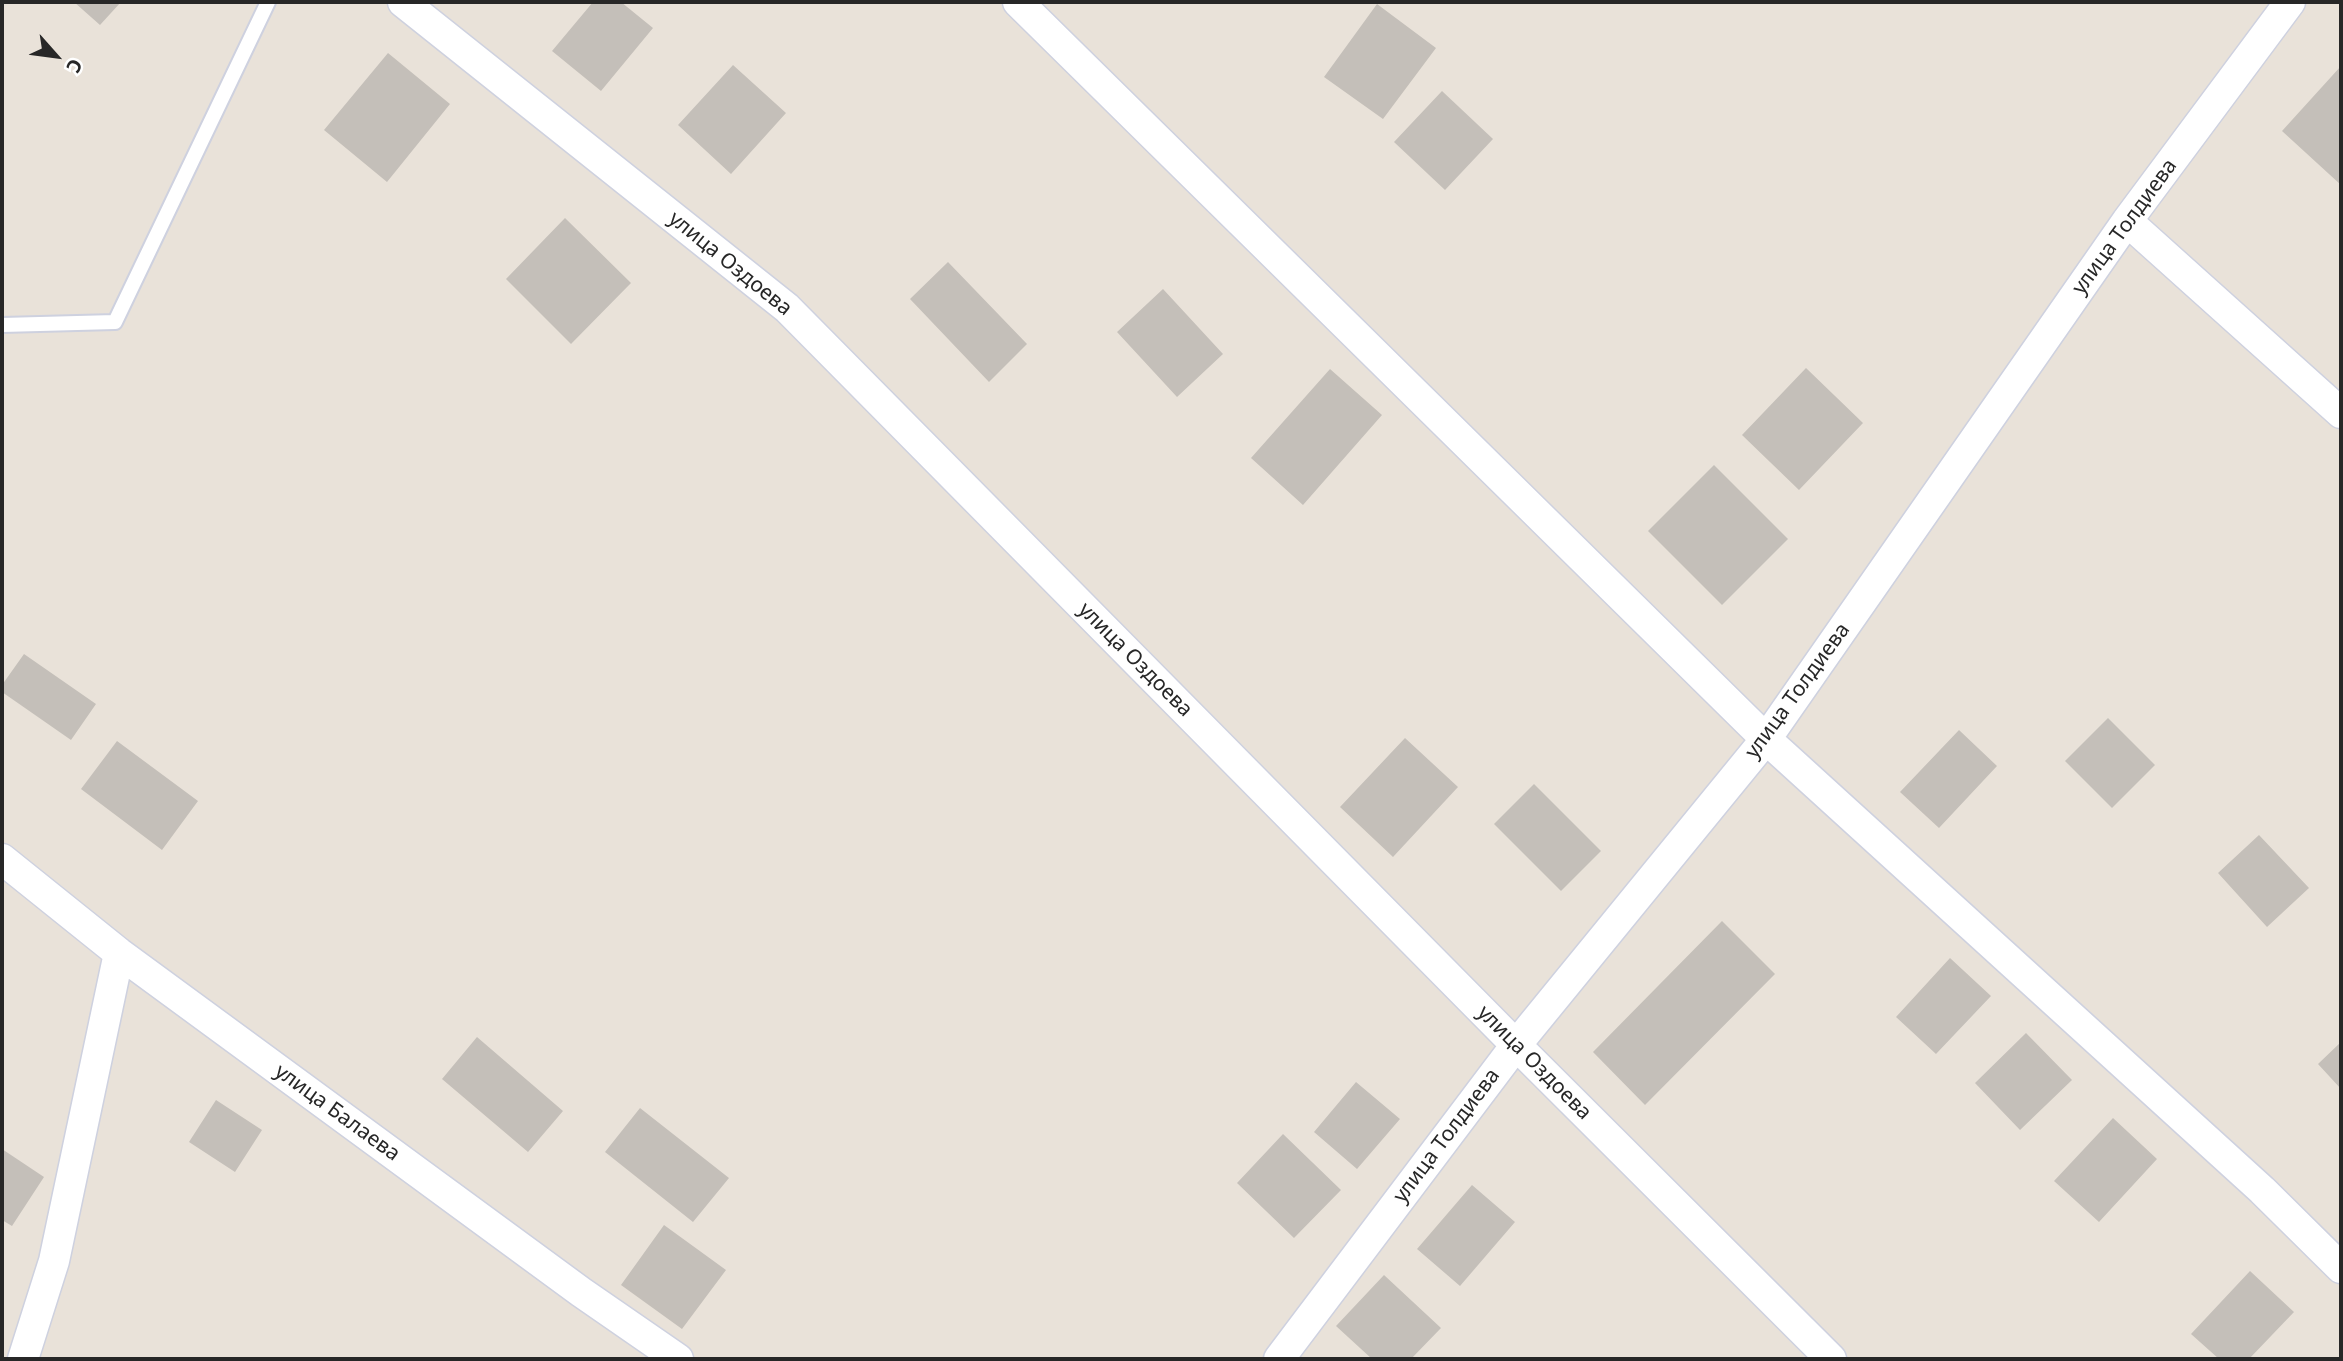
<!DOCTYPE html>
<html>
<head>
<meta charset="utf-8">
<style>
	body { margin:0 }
	#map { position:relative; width:2343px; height:1361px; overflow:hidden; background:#e9e2d9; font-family:"Noto Sans",sans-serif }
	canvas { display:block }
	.frame { position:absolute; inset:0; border:4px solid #272727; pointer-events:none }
	.north { position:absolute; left:21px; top:21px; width:70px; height:70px; -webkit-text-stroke:5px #fff; paint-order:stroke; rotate:118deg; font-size:19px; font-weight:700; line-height:28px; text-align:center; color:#272727 }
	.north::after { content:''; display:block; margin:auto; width:24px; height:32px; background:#272727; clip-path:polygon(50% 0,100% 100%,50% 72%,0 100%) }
</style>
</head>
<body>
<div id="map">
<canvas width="2343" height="1361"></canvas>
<div class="frame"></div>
<div class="north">С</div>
</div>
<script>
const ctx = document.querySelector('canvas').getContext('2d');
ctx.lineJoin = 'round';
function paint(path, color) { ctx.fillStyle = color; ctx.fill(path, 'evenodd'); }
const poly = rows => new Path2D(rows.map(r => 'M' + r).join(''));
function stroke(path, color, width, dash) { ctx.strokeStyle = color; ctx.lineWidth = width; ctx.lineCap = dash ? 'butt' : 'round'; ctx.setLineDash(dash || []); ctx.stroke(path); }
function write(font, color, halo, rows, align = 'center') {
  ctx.font = font + ' "Noto Sans",sans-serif'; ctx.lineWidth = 6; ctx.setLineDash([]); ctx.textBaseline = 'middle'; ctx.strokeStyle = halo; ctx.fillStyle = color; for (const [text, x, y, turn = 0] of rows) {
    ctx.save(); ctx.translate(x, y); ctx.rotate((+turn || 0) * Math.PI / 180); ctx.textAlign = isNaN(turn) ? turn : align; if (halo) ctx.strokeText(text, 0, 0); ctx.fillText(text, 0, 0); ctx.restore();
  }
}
paint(poly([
	[74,2,121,2,100,25],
	[593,2,621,2,653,28,601,91,552,51],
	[1377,4,1436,48,1383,119,1324,77],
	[388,53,450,104,387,182,324,130],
	[733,65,786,113,731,174,678,125],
	[2341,66,2341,185,2282,131],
	[1442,91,1493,139,1445,190,1394,142],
	[565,218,631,283,571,344,506,279],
	[948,262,1027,344,989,382,910,299],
	[1163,289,1223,354,1177,397,1117,332],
	[1806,368,1863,423,1799,490,1742,435],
	[1330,369,1382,415,1303,505,1251,458],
	[1714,465,1788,539,1722,605,1648,531],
	[24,654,96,704,71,740,2,692,2,685],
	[2108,718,2155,765,2112,808,2065,761],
	[1959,730,1997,766,1939,828,1900,792],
	[1405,738,1458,787,1393,857,1340,807],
	[117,741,198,801,162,850,81,789],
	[1534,784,1601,851,1561,891,1494,824],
	[2259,835,2309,888,2267,927,2218,873],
	[1722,921,1775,974,1645,1105,1593,1052],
	[1950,958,1991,996,1936,1054,1896,1017],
	[2026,1033,2072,1080,2020,1130,1975,1083],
	[477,1037,563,1111,528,1152,442,1079],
	[2341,1042,2341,1089,2318,1064],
	[1356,1082,1400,1119,1357,1169,1314,1132],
	[216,1100,262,1130,235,1172,189,1142],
	[640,1108,729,1178,693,1222,605,1152],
	[2113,1118,2157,1159,2099,1222,2054,1181],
	[1283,1134,1341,1190,1294,1238,1237,1183],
	[2,1149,44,1177,12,1226,2,1220],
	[1472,1185,1515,1222,1460,1286,1417,1249],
	[664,1225,726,1270,682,1329,621,1285],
	[2250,1271,2294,1312,2249,1359,2219,1359,2191,1334],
	[1384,1275,1441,1328,1411,1359,1372,1359,1336,1326]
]), '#c4bfb9');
const lane = poly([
	[2,325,115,322,268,2]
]);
const street = poly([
	[403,2,787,308,1516,1045,1831,1359],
	[1018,2,1766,739,2262,1190,2341,1268],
	[2127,221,2341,413],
	[2,859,119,953,581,1292,678,1359],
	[23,1359,54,1261,119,953],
	[1279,1359,1516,1045,1766,739,2127,221,2290,2]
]);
stroke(lane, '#ced1df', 18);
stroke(street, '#ced1df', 33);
stroke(lane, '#fff', 14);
stroke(street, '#fff', 30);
write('21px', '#272727', '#fff', [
	["улица Толдиева",2125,227,-54],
	["улица Оздоева",730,264,39],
	["улица Оздоева",1135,660,45],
	["улица Толдиева",1798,691,-54],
	["улица Оздоева",1534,1063,45],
	["улица Балаева",337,1113,36],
	["улица Толдиева",1447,1136,-53]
]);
</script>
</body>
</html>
